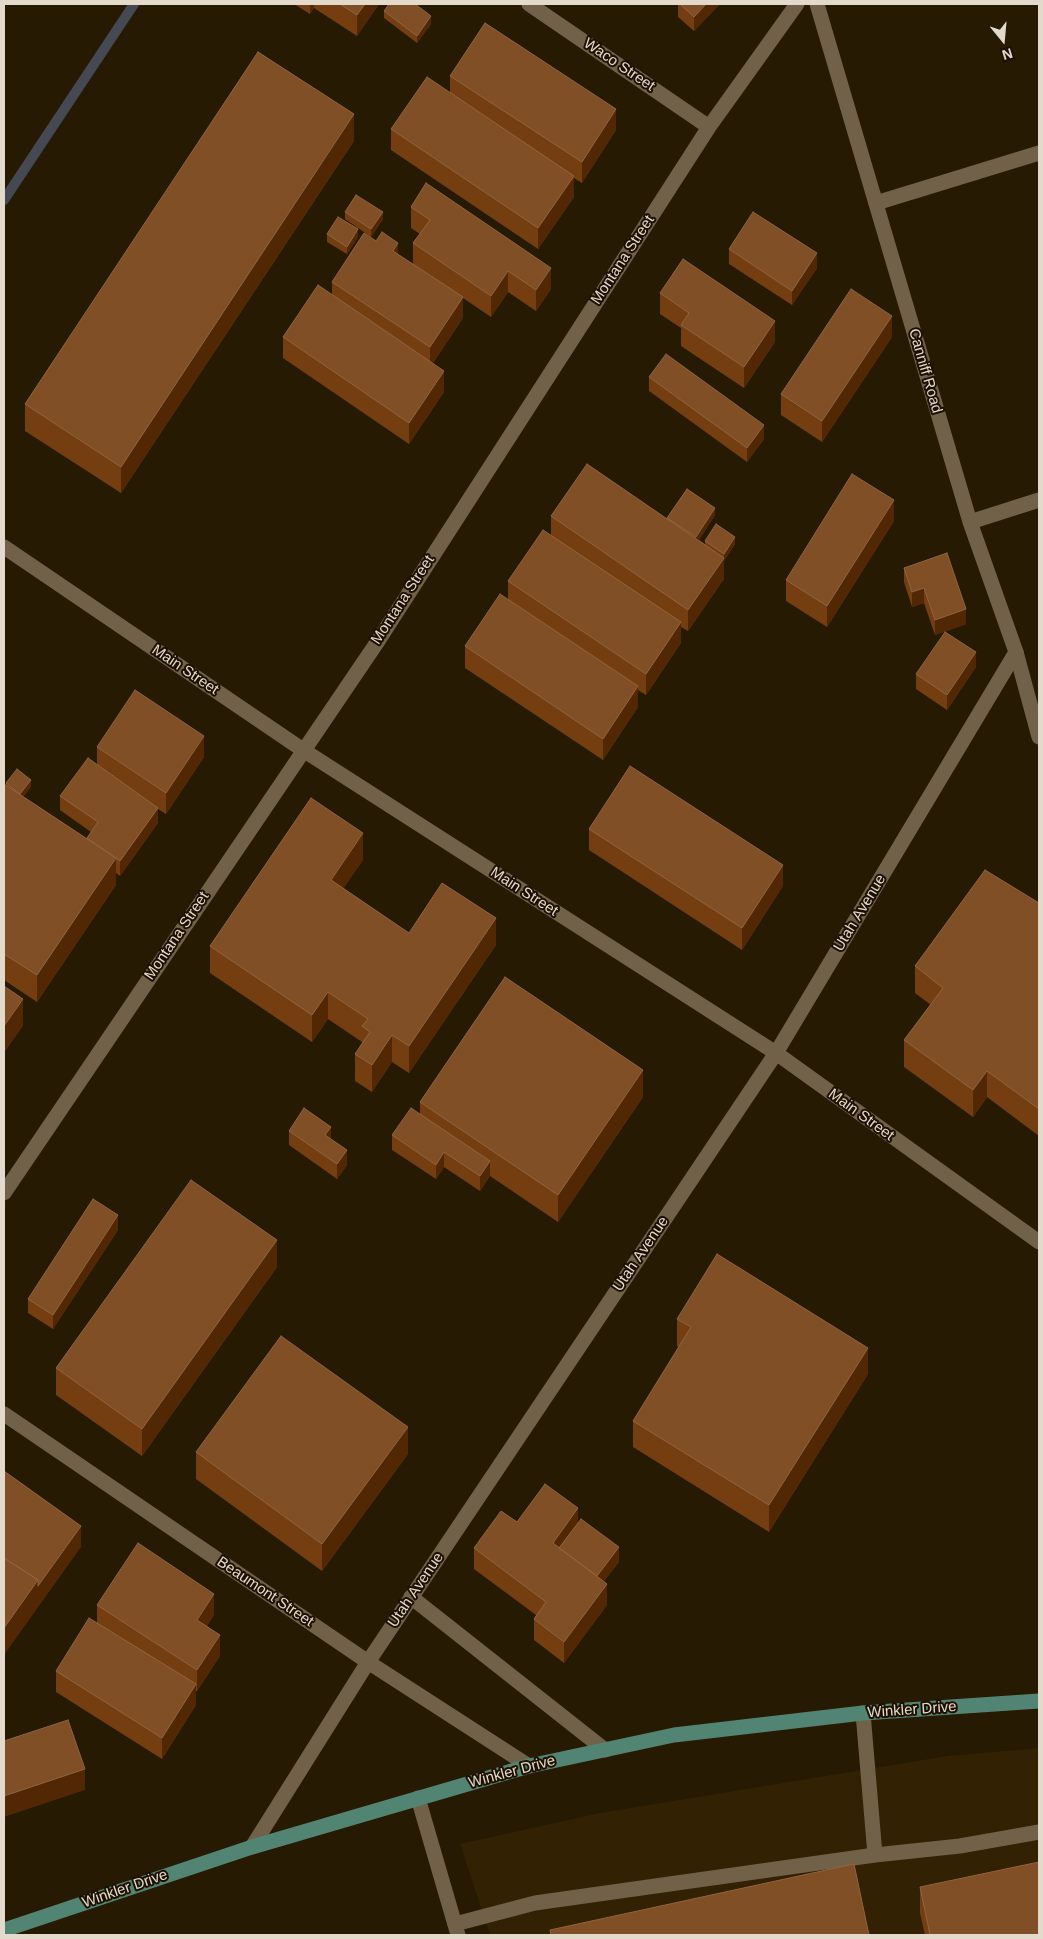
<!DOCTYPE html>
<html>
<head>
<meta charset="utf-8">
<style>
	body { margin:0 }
	#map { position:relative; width:1043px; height:1939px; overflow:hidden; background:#261a03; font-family:Helvetica,sans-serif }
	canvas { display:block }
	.frame { position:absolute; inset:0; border:5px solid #e3dacc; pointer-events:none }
	.north { position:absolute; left:978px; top:15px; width:50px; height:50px; -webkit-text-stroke:4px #1d1000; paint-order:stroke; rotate:163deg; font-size:14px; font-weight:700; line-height:20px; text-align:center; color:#e3dacc }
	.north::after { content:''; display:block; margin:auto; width:18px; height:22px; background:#e3dacc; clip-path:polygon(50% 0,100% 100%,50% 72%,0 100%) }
</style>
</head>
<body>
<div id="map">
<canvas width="1043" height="1939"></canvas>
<div class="frame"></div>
<div class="north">N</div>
</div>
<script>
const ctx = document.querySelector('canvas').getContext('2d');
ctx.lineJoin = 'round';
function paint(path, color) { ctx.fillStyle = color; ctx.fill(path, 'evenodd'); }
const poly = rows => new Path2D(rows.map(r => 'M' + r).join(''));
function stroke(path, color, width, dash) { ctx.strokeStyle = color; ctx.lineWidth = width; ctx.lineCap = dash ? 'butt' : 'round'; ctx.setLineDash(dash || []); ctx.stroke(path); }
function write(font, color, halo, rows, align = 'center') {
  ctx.font = font + ' Helvetica,sans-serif'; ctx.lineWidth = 4; ctx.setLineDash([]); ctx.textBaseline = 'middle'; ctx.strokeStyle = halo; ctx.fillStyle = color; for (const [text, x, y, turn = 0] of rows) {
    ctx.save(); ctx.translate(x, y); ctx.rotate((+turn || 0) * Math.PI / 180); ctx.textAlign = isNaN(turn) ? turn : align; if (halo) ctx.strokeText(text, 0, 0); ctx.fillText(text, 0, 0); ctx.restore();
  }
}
paint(poly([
	[1039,1748,1039,1935,490,1935,460,1844,600,1813,947,1756]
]), '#322102');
stroke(poly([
	[4,200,134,4]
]), '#444953', 10);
stroke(poly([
	[876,203,1039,153],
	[1016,652,1039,737],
	[411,1597,605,1750],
	[863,1713,875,1855],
	[455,1924,535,1903,875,1855,960,1846,1039,1832]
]), '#716148', 15);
stroke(poly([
	[529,4,709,127],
	[970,522,1039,500],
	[4,1193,378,641,709,127,797,4],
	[4,1414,368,1662,529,1766],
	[418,1798,458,1935],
	[252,1847,368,1662,776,1053,1016,652,970,522,817,4]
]), '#716148', 15);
stroke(poly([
	[4,547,303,750,776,1053,1039,1242]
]), '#716148', 15);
stroke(poly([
	[4,1930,252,1847,529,1766,674,1735,863,1713,1039,1701]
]), '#528474', 15);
paint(poly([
	[294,4,379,4,357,36,314,8,310,14],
	[678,4,720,4,694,31,678,17],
	[384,11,431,24,417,43,384,18],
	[450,76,616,130,582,183,574,178,574,197,538,249,391,150,391,129,450,92],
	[354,141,121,493,25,431,25,404],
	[411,207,551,289,536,311,508,292,491,317,463,298,463,318,433,363,444,392,409,444,283,358,283,337,332,294,332,282,398,255,413,264,413,243,420,234,411,228],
	[345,212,383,219,371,237,345,219],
	[327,234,358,237,347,254,327,242],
	[729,249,817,268,792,305,729,264],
	[660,293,775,342,744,388,681,346,681,328,660,314],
	[892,337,822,442,781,415,781,394],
	[649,377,764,439,747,462,649,391],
	[715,515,699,540,705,544,705,541,735,544,724,561,724,579,688,631,681,627,681,643,646,695,638,690,638,707,603,760,465,668,465,646,508,599,508,581,551,535,551,516,667,518],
	[894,521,827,627,786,601,786,580],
	[904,568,966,624,935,635,924,603,912,607,904,582],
	[976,667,947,710,916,689,916,674],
	[97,747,204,757,166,814,158,809,158,823,120,876,116,873,116,885,37,1002,4,980,4,784,6,786,6,783,31,787,23,797,87,839,87,838,91,832,60,810,60,796,97,764],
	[589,829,783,886,742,950,589,850],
	[363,860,343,888,409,933,496,945,409,1073,392,1062,372,1092,355,1081,355,1054,362,1043,362,1042,328,1019,312,1042,210,973,210,946],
	[1039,903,1039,1136,987,1097,973,1117,904,1067,904,1040,931,1005,915,993,915,966],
	[643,1097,558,1222,490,1176,480,1191,444,1167,436,1179,392,1150,392,1135,420,1114,420,1102],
	[289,1131,331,1139,347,1165,337,1179,289,1145],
	[118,1230,53,1329,28,1313,28,1299],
	[277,1267,142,1456,56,1395,56,1368],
	[677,1319,868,1374,769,1532,633,1447,633,1421,679,1347,677,1346],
	[196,1452,408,1454,322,1571,196,1479],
	[517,1522,578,1523,619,1562,604,1581,607,1605,564,1663,534,1640,534,1619,536,1615,474,1569,474,1548],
	[97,1605,214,1615,207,1626,220,1656,197,1691,196,1691,196,1705,162,1759,56,1692,56,1671,97,1623],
	[920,1887,1039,1935,925,1935,920,1913]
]), '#753e11');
paint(poly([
	[310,4,314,4,314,8,310,14],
	[365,4,379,4,357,36,357,15],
	[706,4,720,4,694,31,694,17],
	[431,16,431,24,417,43,417,36],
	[616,109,616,130,582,183,582,162],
	[354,114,354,141,121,493,121,467],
	[574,176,574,197,538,249,538,228],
	[383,212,383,219,371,237,371,229],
	[358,229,358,237,347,254,347,247],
	[398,243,398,264,393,251],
	[817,253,817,268,792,305,792,291],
	[551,268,551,289,536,311,536,290],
	[508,271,508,292,491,317,491,296],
	[463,297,463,318,430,368,430,347],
	[892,316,892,337,822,442,822,421],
	[775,321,775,342,744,388,744,367],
	[444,371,444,392,409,444,409,423],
	[764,425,764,439,747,462,747,448],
	[894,500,894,521,827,627,827,606],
	[715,508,715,515,696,545,696,537],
	[735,537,735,544,724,561,724,579,688,631,688,610,724,558,724,554],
	[924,588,924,603,912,607,912,592],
	[966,609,966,624,935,635,935,620],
	[681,622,681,643,646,695,646,674],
	[5,640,5,667,4,669,4,642],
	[976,652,976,667,947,710,947,695],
	[638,686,638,707,603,760,603,739],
	[204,736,204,757,166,814,166,793],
	[31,780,31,787,20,801,20,794],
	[158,808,158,823,120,876,120,861],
	[363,833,363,860,331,907,331,880],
	[116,858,116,885,37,1002,37,975],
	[783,865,783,886,742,950,742,928],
	[496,918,496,945,409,1073,409,1046],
	[328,992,328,1019,312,1042,312,1015],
	[23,999,23,1026,4,1053,4,1026],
	[392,1035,392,1062,372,1092,372,1065],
	[643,1070,643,1097,558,1222,558,1195],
	[987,1071,987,1097,973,1117,973,1090],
	[331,1127,331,1142,325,1135],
	[347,1150,347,1165,337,1179,337,1164],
	[444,1152,444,1167,436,1179,436,1165],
	[490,1161,490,1176,480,1191,480,1176],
	[118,1215,118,1230,53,1329,53,1315],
	[277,1240,277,1267,142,1456,142,1429],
	[868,1348,868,1374,769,1532,769,1505],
	[408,1427,408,1454,322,1571,322,1544],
	[578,1508,578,1529,561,1552,553,1543],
	[81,1526,81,1547,4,1655,4,1628,38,1580],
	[619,1547,619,1562,596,1592,596,1578],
	[607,1584,607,1605,564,1663,564,1642],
	[214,1594,214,1615,197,1641,197,1620],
	[220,1635,220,1656,197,1691,197,1670],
	[196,1684,196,1705,162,1759,162,1738],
	[85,1769,85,1790,4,1817,4,1796]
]), '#512803');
const building = poly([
	[340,4,365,4,357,15,340,4],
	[389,4,415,4,431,16,417,36,384,11,389,4],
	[680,4,706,4,694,17,680,4],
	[485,23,616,109,582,162,450,76,485,23],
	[258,52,354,114,121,467,25,404,258,52],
	[427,77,574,176,538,228,391,129,427,77],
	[426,183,551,268,536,290,508,271,491,296,413,243,430,220,411,207,426,183],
	[356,195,383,212,371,229,345,212,356,195],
	[753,212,817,253,792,291,729,249,753,212],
	[338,217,358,229,347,247,327,234,338,217],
	[382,232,398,243,393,251,463,297,430,347,332,282,364,233,376,241,382,232],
	[683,259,775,321,744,367,681,325,689,313,660,293,683,259],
	[318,285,444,371,409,423,283,337,318,285],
	[851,289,892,316,822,421,781,394,851,289],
	[666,354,764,425,747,448,649,377,666,354],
	[587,464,724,558,688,610,551,516,587,464],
	[852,474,894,500,827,606,786,580,852,474],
	[687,489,715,508,696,537,667,518,687,489],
	[716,524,735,537,724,554,705,541,716,524],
	[543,530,681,622,646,674,508,581,543,530],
	[947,553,966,609,935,620,924,588,912,592,904,568,947,553],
	[500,594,638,686,603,739,465,646,500,594],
	[945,632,976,652,947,695,916,674,945,632],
	[135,690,204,736,166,793,97,747,135,690],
	[88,758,158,808,120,861,87,838,98,822,60,796,88,758],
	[630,766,783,865,742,928,589,829,630,766],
	[17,769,31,780,20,794,6,783,17,769],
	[4,784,116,858,37,975,4,954,4,784],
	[311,798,363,833,331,880,409,933,442,883,496,918,409,1046,392,1035,372,1065,355,1054,370,1032,362,1026,368,1019,328,992,312,1015,210,946,311,798],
	[985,870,1039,903,1039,1109,987,1071,973,1090,904,1040,943,988,915,966,985,870],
	[505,977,643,1070,558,1195,420,1102,505,977],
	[4,986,23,999,4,1026,4,986],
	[304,1108,331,1127,325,1135,347,1150,337,1164,289,1131,304,1108],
	[411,1108,490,1161,480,1176,444,1152,436,1165,392,1135,411,1108],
	[191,1180,277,1240,142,1429,56,1368,191,1180],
	[93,1199,118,1215,53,1315,28,1299,93,1199],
	[717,1254,868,1348,769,1505,633,1421,691,1327,677,1319,717,1254],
	[281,1336,408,1427,322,1544,196,1452,281,1336],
	[4,1471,81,1526,38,1586,38,1580,4,1558,4,1471],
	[545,1484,578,1508,553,1543,607,1584,564,1642,534,1619,546,1602,474,1548,501,1511,517,1522,545,1484],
	[581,1519,619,1547,597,1576,559,1548,581,1519],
	[138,1543,214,1594,197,1620,220,1635,197,1670,97,1605,138,1543],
	[4,1558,38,1580,4,1628,4,1558],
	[89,1618,196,1684,162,1738,56,1671,89,1618],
	[68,1720,85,1769,4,1796,4,1741,68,1720],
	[1039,1862,1039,1935,930,1935,920,1887,1039,1862],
	[854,1864,869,1935,551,1935,550,1930,854,1864]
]);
paint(building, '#814f25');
stroke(building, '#90643f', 1);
write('15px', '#e3dacc', '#1d1000', [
	["Waco Street",619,65,34],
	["Montana Street",623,260,-57],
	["Canniff Road",925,371,74],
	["Montana Street",403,600,-57],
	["Main Street",185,670,34],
	["Main Street",524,892,33],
	["Utah Avenue",860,913,-59],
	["Montana Street",177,936,-56],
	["Main Street",861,1115,36],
	["Utah Avenue",641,1254,-56],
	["Utah Avenue",416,1590,-56],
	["Beaumont Street",265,1592,34],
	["Winkler Drive",912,1710,-4],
	["Winkler Drive",512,1772,-15],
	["Winkler Drive",125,1889,-19]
]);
</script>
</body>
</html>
